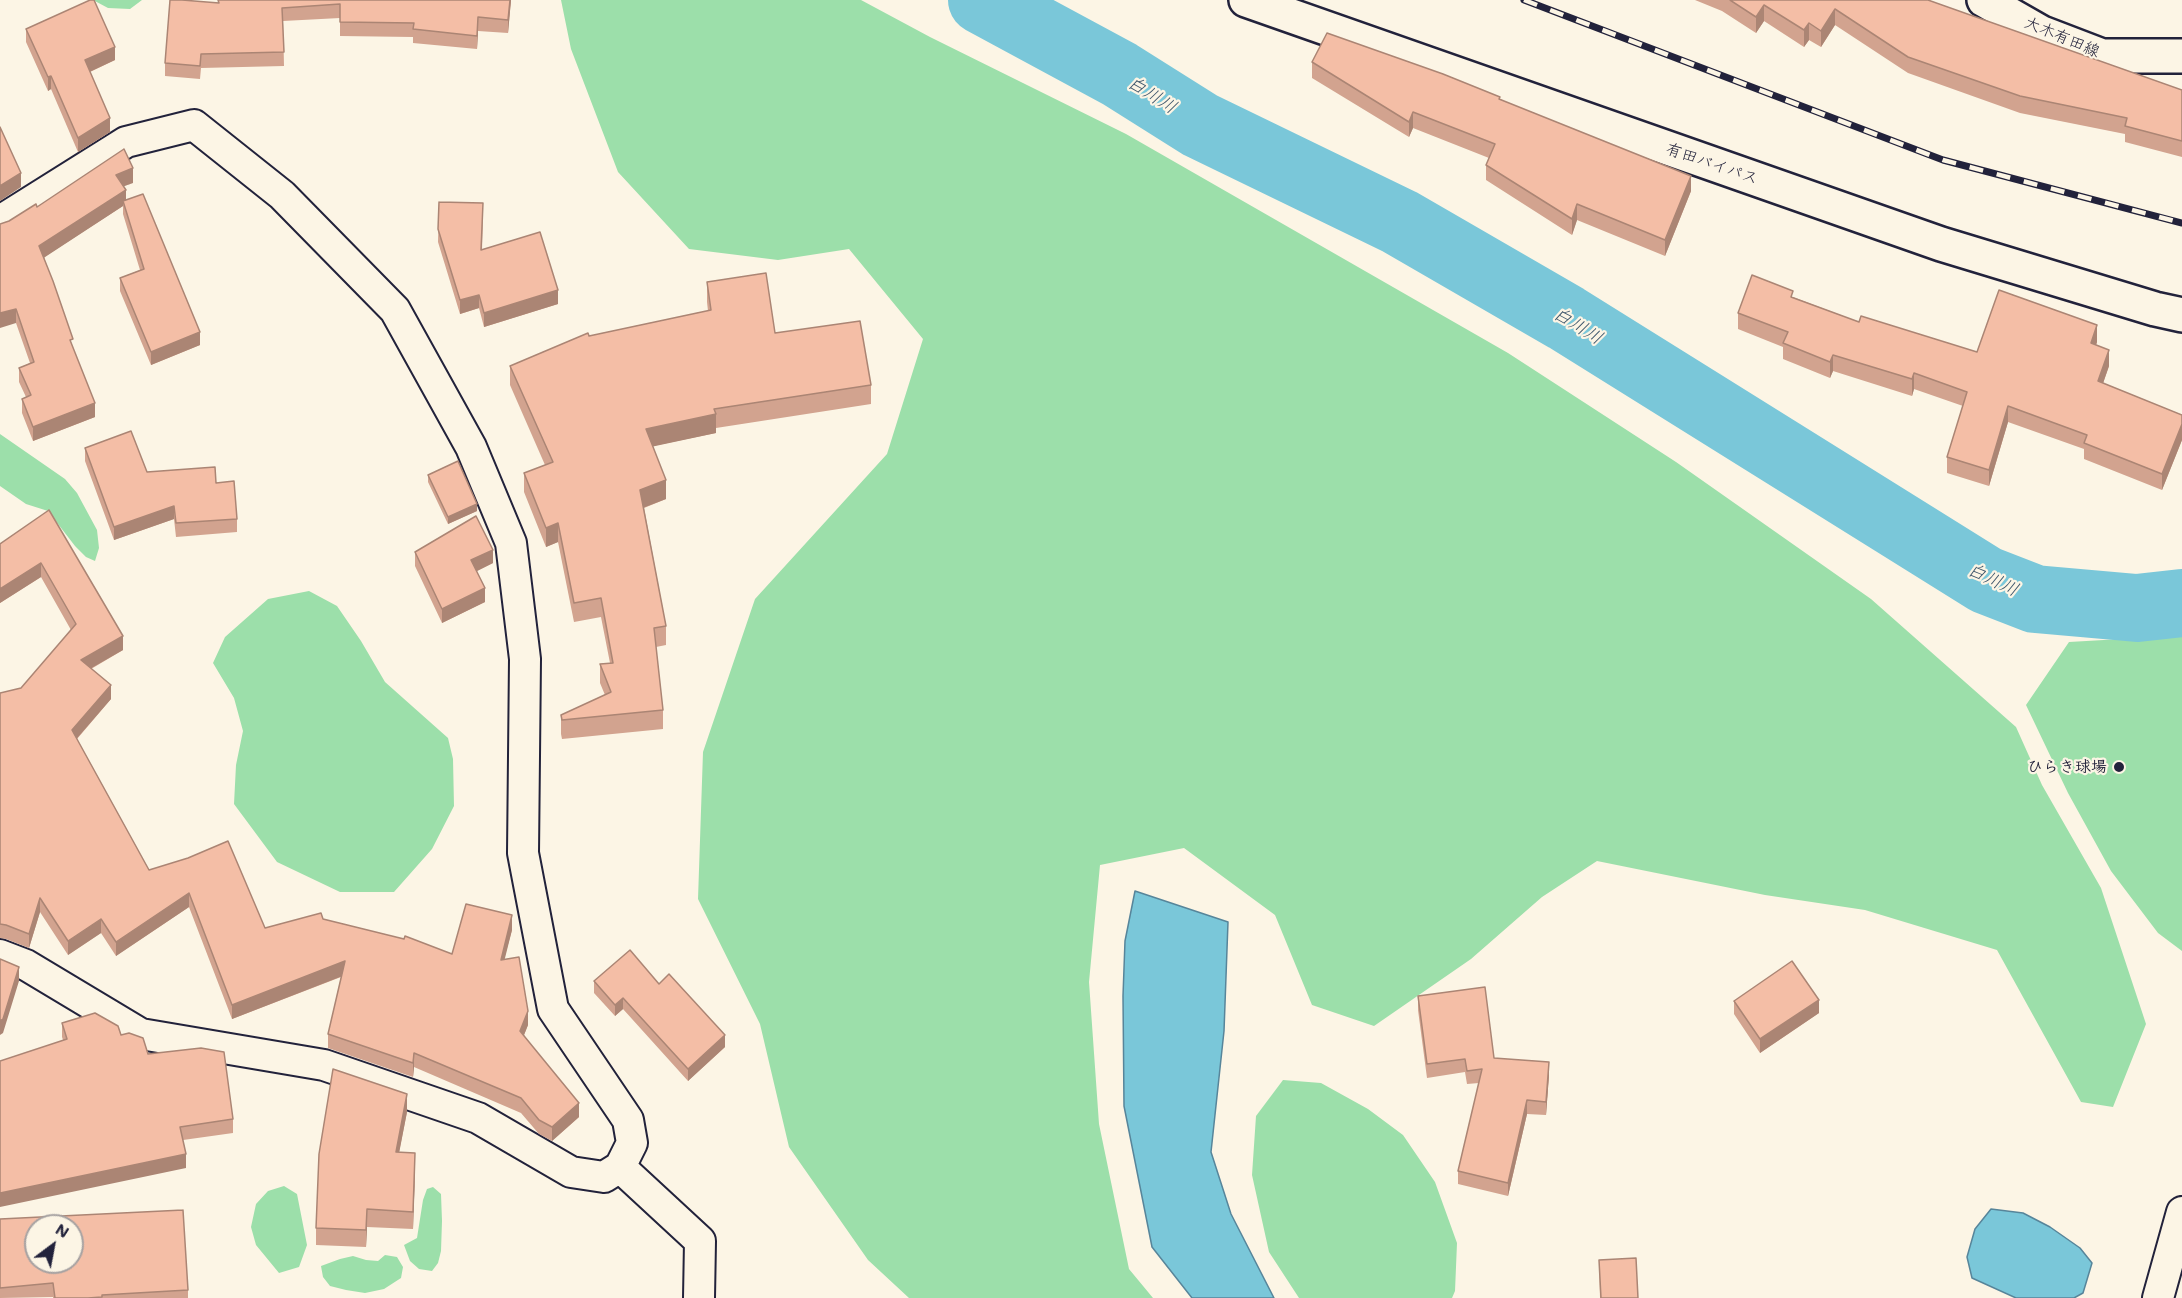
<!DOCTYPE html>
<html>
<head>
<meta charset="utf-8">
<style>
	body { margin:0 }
	#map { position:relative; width:2182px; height:1298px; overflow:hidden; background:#fcf5e5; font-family:Mali,sans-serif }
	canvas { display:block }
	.north { position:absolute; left:24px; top:1214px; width:60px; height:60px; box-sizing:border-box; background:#fcf5e5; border:2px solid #a5a1a1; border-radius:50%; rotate:32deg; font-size:16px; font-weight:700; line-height:24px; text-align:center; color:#22223b }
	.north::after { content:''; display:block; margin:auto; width:21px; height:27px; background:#22223b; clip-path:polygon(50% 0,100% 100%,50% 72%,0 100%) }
</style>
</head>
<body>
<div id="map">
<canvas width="2182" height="1298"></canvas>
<div class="north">N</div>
</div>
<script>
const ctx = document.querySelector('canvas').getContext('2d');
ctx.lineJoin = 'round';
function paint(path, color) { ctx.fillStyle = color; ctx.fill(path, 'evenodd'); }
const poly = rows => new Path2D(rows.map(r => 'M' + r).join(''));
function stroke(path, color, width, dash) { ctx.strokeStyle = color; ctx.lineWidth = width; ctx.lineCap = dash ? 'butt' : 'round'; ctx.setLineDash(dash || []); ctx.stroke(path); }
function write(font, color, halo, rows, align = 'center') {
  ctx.font = font + ' Mali,"Klee One",sans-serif'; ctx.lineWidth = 4.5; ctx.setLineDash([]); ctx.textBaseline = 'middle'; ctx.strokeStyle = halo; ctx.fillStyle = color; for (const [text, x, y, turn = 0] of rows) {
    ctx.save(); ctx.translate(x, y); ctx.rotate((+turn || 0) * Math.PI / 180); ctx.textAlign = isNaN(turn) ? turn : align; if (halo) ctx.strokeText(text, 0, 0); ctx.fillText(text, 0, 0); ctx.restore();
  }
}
paint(poly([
	[93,0,142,0,130,9,108,8],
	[561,0,861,0,930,37,1126,134,1508,353,1676,462,1871,599,2016,727,2042,785,2101,888,2146,1024,2113,1107,2081,1102,1997,950,1865,910,1765,895,1597,861,1542,897,1471,959,1374,1026,1312,1005,1275,915,1184,848,1100,865,1089,982,1099,1124,1129,1269,1153,1298,909,1298,868,1260,789,1147,760,1024,698,899,703,752,755,599,887,454,923,339,849,249,778,260,689,249,618,172,571,49],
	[0,434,65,479,77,493,97,530,99,548,95,561,86,557,75,546,48,511,26,504,0,486],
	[309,591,337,606,361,641,385,682,448,738,453,759,454,806,432,849,394,892,340,892,277,862,234,804,236,765,243,731,234,698,213,663,225,637,268,599],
	[2182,630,2182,951,2158,933,2111,871,2068,793,2026,705,2069,642,2156,637],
	[1283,1080,1321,1083,1368,1109,1403,1135,1435,1182,1457,1243,1455,1291,1452,1298,1299,1298,1269,1252,1252,1175,1256,1116],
	[284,1186,297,1194,307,1245,299,1267,279,1273,256,1245,251,1227,256,1204,268,1191],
	[433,1187,441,1194,442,1221,441,1251,438,1263,432,1271,419,1269,410,1261,404,1245,417,1238,423,1200,427,1189],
	[385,1255,397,1257,403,1267,401,1278,384,1289,365,1293,346,1290,330,1286,323,1277,321,1266,340,1259,353,1256,366,1260,378,1261]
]), '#9cdfaa');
const water = poly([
	[1135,891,1228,922,1224,1031,1211,1152,1231,1214,1274,1298,1192,1298,1152,1247,1124,1106,1123,996,1125,941,1135,891],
	[1991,1209,2023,1213,2050,1227,2080,1248,2092,1263,2083,1293,2074,1298,2016,1298,1972,1278,1967,1257,1975,1229,1991,1209]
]);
paint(water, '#7ac7d9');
stroke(water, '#57859a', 1.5);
stroke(poly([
	[982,0,1119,74,1200,125,1400,222,1566,318,1986,580,2035,599,2137,608,2182,603]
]), '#7ac7d9', 68);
const minor = poly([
	[0,221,126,142,194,125,282,195,395,310,471,447,511,543,525,659,523,853,553,1009,628,1120,632,1143,620,1167,604,1177,571,1172,478,1118,324,1065,141,1034,26,965,0,955],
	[620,1167,700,1241,699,1298],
	[2158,1298,2182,1212]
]);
const secondary = poly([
	[1984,0,2042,33,2102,56,2182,56]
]);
const trunk = poly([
	[1246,0,1941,244,2155,309,2182,315]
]);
stroke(minor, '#22223b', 34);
stroke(secondary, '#22223b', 38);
stroke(trunk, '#22223b', 38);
stroke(minor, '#fcf5e5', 30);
stroke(secondary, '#fcf5e5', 33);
stroke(trunk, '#fcf5e5', 33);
const rail = poly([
	[1524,0,1943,160,2182,223]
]);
stroke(rail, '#22223b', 7);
stroke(rail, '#fcf5e5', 4.5, [14]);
paint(poly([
	[218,0,511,0,508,33,478,31,477,49,413,43,413,37,340,36,340,18,283,21,284,66,201,68,200,79,165,76,165,63,218,3],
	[1695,0,1928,0,2182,90,2182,157,2125,142,2125,134,2020,113,1908,73,1835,25,1821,47,1809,40,1804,47,1764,21,1756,33,1722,11],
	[26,29,115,60,90,72,110,132,78,152,51,89,48,91,26,42],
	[1312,62,1500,99,1691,191,1665,256,1577,220,1572,235,1486,180,1486,165,1489,158,1413,128,1409,137,1312,78],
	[133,183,124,186,126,200,200,345,151,365,120,291,120,278,140,270,123,214,123,206,44,257,95,417,33,441,22,413,22,399,26,397,19,382,19,368,30,363,16,323,9,221,37,207],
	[439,202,483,217,482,250,558,304,484,327,479,308,460,314,438,242],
	[707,282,775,333,871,385,871,404,716,428,716,433,653,446,666,499,644,508,666,626,666,645,656,647,663,710,663,729,562,739,561,734,561,715,605,695,600,683,600,664,610,663,601,617,574,622,558,542,546,547,524,492,524,473,545,465,510,385,510,366,589,336,708,311,707,302],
	[1793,297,1859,322,1977,352,2097,342,2096,345,2109,366,2103,383,2182,415,2182,440,2162,490,2084,459,2084,449,2008,422,1989,486,1947,473,1947,457,1963,406,1914,389,1912,396,1833,371,1830,378,1783,359,1783,347,1738,329,1738,313],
	[85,448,147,472,216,483,237,519,237,532,176,537,174,519,114,540,85,461],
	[428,475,477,511,448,524,428,482],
	[49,510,123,650,91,669,111,699,77,739,149,870,265,928,323,919,452,954,512,930,504,959,528,1025,524,1035,579,1117,552,1141,539,1134,521,1113,414,1067,413,1077,328,1048,328,1034,341,977,232,1019,189,907,116,956,101,933,68,955,40,912,29,948,6,939,0,938,0,693,21,688,71,630,41,577,0,603,0,544],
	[415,552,493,563,477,571,485,602,442,623,415,566],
	[594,981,659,984,725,1047,688,1081,623,1009,615,1016,594,993],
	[1418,996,1494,1058,1549,1075,1546,1115,1527,1114,1508,1196,1458,1184,1458,1171,1479,1083,1467,1084,1465,1072,1427,1078,1418,1010],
	[1734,1001,1819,1013,1760,1053,1734,1014],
	[62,1023,121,1035,148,1054,233,1119,233,1133,183,1140,186,1168,63,1040,62,1037],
	[407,1112,399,1152,415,1170,413,1229,367,1227,366,1247,316,1245,316,1228],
	[0,1219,188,1290,188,1298,53,1298,53,1297,0,1298],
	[1599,1260,1638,1298,1600,1298]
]), '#d2a38f');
paint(poly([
	[510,0,511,0,508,33,508,20],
	[1764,5,1764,21,1756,33,1756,17],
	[1835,9,1835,25,1821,47,1821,31],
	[478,17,478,31,477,49,477,36],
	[1809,23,1809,40,1804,47,1804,30],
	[115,47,115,60,85,74,85,60],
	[51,76,51,89,48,91,48,77],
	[1413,112,1413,128,1409,137,1409,122],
	[110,118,110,132,78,152,78,138],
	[133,168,133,183,116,189,116,175],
	[21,173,21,187,0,201,0,186],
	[1691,176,1691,191,1665,256,1665,240],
	[126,190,126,204,123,201,123,206,39,261,39,246],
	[1577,204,1577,220,1572,235,1572,219],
	[558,290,558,304,484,327,484,313],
	[479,295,479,308,460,314,460,300],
	[16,309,16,323,0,328,0,313],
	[2097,325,2097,342,2091,360,2091,343],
	[200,332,200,345,151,365,151,352],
	[2109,350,2109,366,2098,398,2098,381],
	[1833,355,1833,371,1830,378,1830,362],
	[1914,373,1914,389,1912,396,1912,379],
	[95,403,95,417,33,441,33,427],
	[2008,406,2008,422,1989,486,1989,470],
	[716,414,716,433,646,448,646,429],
	[2182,424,2182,440,2162,490,2162,474],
	[666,480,666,499,640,509,640,490],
	[477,504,477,511,448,524,448,517],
	[174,506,174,519,114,540,114,527],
	[558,523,558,542,546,547,546,528],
	[493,550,493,563,471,574,471,560],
	[41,563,41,577,0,603,0,589],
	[485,588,485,602,442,623,442,609],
	[123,636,123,650,81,674,81,660],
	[111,685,111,699,72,744,72,730],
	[189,893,189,907,116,956,116,942],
	[40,898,40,912,29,948,29,934],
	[512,915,512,930,501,974,501,960],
	[101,919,101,933,68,955,68,941],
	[345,961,345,975,232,1019,232,1005],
	[19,967,19,981,3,1033,0,1035,0,1021],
	[623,998,623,1009,615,1016,615,1005],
	[1819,1000,1819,1013,1760,1053,1760,1039],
	[528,1011,528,1025,520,1045,520,1031],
	[725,1035,725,1047,688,1081,688,1069],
	[414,1053,414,1067,413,1077,413,1063],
	[1549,1062,1549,1075,1546,1115,1546,1102],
	[407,1094,407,1112,396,1169,396,1152],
	[1527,1100,1527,1114,1508,1196,1508,1183],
	[579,1103,579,1117,552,1141,552,1127],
	[415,1153,415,1170,413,1229,413,1212],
	[186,1154,186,1168,0,1207,0,1193],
	[367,1209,367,1227,366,1247,366,1230]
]), '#ab8574');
const building = poly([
	[90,0,94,0,115,47,85,60,110,118,78,138,51,76,48,77,26,29,90,0],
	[170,0,182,0,219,3,218,0,510,0,508,20,478,17,477,36,413,29,414,23,340,22,340,4,282,8,284,52,201,54,200,66,165,63,170,0],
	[1730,0,1928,0,2182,90,2182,141,2125,126,2127,118,2020,96,1908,57,1835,9,1821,31,1809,23,1804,30,1764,5,1756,17,1730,0],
	[1327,33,1443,74,1500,97,1499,99,1691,176,1665,240,1577,204,1572,219,1486,165,1495,144,1413,112,1409,122,1312,62,1327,33],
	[0,127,21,173,0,186,0,127],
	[124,149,133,168,116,175,126,190,39,246,53,281,73,339,70,340,95,403,33,427,22,399,31,395,19,368,34,362,16,309,0,313,0,224,9,221,36,204,37,207,124,149],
	[143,194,200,332,151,352,120,278,144,269,123,201,143,194],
	[439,202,483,203,481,250,540,232,558,290,484,313,479,295,460,300,438,229,439,202],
	[766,273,775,333,860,321,871,385,714,409,716,414,646,429,666,480,640,490,666,626,654,628,663,710,562,720,561,715,611,692,600,664,613,663,601,598,574,603,558,523,546,528,524,473,553,462,510,366,588,333,589,336,711,310,707,282,766,273],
	[1752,275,1793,291,1791,297,1859,322,1861,316,1977,352,1999,290,2097,325,2091,343,2109,350,2098,381,2182,415,2182,424,2162,474,2084,443,2087,435,2008,406,1989,470,1947,457,1967,392,1914,373,1912,379,1833,355,1830,362,1783,343,1788,332,1738,313,1752,275],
	[131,431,147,472,215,467,216,483,234,481,237,519,176,523,174,506,114,527,85,448,131,431],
	[458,461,477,504,448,517,428,475,458,461],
	[49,510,123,636,81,660,111,685,72,730,149,870,188,858,228,841,265,928,321,913,323,919,404,939,405,936,452,954,466,904,512,915,501,960,519,957,528,1011,520,1031,579,1103,552,1127,539,1120,521,1098,414,1053,413,1063,328,1034,345,961,232,1005,189,893,116,942,101,919,68,941,40,898,29,934,6,925,0,924,0,693,21,688,76,624,41,563,0,589,0,544,49,510],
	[476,516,493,550,471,560,485,588,442,609,415,552,476,516],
	[630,950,659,984,669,974,725,1035,688,1069,623,998,615,1005,594,981,630,950],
	[0,959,19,967,3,1019,0,1021,0,959],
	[1792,961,1819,1000,1760,1039,1734,1001,1792,961],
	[1485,987,1494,1058,1549,1062,1546,1102,1527,1100,1508,1183,1458,1171,1482,1069,1467,1071,1465,1059,1427,1064,1418,996,1485,987],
	[95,1013,118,1026,121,1035,129,1033,143,1038,148,1054,201,1048,224,1052,233,1119,180,1127,186,1154,0,1193,0,1061,67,1039,62,1023,95,1013],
	[333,1069,407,1094,396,1152,415,1153,413,1212,367,1209,366,1230,316,1228,319,1154,333,1069],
	[183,1210,188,1290,102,1295,102,1297,88,1298,55,1298,53,1283,0,1288,0,1219,183,1210],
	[36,1226,72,1226,72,1262,36,1262,36,1226],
	[1636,1258,1638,1298,1601,1298,1599,1260,1636,1258]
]);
paint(building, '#f4bea6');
stroke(building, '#ab8574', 1.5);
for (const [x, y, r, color] of [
	[2119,767,6,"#22223b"]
]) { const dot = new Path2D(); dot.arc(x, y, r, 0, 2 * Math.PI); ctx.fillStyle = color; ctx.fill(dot); stroke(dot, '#fcf5e5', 2); }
write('16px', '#22223b', '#fcf5e5', [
	["大木有田線",2062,37,23],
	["有田バイパス",1712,164,19]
]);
write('bold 16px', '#22223b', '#fcf5e5', [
	["ひらき球場",2107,767]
], 'right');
write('italic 18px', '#3c546a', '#fcf5e5', [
	["白川川",1152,95,32],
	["白川川",1578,326,31],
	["白川川",1993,580,25]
]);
</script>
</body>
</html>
